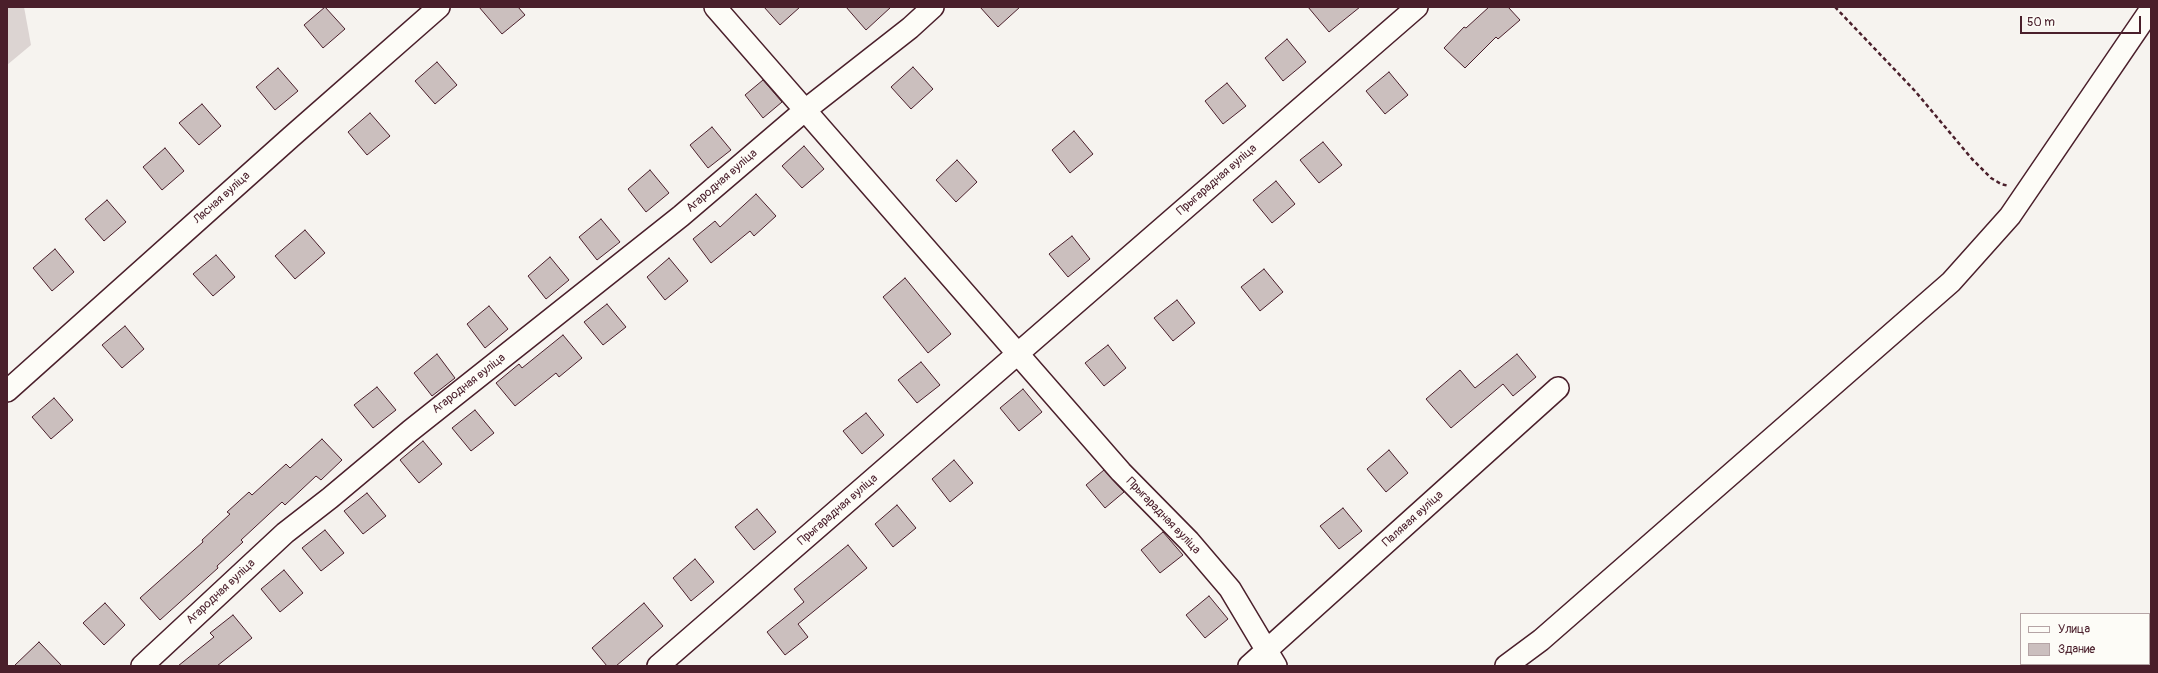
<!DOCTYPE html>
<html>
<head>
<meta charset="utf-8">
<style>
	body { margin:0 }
	#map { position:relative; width:2158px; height:673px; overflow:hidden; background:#f6f3ef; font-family:Pangolin,sans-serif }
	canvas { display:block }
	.frame { position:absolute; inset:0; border:8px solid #4a1f2b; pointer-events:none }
	.legend { position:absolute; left:2020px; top:613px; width:130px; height:52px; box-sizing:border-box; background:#fdfcf7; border:1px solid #b5a4a5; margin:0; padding:5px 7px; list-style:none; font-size:12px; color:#4a1f2b }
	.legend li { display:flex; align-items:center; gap:8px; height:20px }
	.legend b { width:20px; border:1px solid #b5a4a5 }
	.scale { position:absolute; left:2020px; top:16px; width:121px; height:18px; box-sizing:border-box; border:2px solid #4a1f2b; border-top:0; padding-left:5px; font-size:12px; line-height:14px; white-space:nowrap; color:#4a1f2b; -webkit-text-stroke:3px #fdfcf7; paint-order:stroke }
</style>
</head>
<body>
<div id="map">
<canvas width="2158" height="673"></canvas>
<div class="frame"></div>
<ul class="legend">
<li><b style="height:5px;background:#fdfcf7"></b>Улица</li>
<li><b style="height:11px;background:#cbbfbe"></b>Здание</li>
</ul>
<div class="scale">50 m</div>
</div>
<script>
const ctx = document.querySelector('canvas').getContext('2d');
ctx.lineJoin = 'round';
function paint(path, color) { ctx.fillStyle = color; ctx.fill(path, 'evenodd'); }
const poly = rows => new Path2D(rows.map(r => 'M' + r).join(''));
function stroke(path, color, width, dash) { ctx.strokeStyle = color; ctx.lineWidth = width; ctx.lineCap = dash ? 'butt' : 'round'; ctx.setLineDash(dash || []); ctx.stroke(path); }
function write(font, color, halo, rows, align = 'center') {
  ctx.font = font + ' Pangolin,sans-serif'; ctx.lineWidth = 3; ctx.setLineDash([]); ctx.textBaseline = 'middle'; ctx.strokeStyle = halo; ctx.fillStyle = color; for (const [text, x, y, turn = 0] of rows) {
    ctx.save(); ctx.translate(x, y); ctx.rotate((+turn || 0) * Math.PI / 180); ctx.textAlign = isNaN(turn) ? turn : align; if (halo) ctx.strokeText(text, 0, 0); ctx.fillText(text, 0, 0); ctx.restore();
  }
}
paint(poly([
	[7,7,24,7,31,45,7,65]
]), '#dcd4d2');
const building = poly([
	[325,7,345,29,323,48,304,25,325,7],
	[479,7,518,7,525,15,502,34,479,7],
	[764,7,800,7,780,25,764,7],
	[846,7,891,7,866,30,846,7],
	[980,7,1020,7,998,27,980,7],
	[1308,7,1360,7,1329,32,1308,7],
	[1489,7,1508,7,1520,20,1498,39,1496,37,1465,68,1444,48,1464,27,1466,28,1489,7],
	[1287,39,1306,62,1283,81,1265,58,1287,39],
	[437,62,457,85,435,104,415,81,437,62],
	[913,67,933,89,911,109,891,87,913,67],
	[278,68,298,91,275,110,256,87,278,68],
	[1389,72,1408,95,1385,114,1366,91,1389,72],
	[763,80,782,102,763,118,745,95,763,80],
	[1227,83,1246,106,1223,124,1205,101,1227,83],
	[202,104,221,126,199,145,179,123,202,104],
	[370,113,390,136,367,155,348,132,370,113],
	[712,127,731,150,708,168,690,145,712,127],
	[1074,131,1093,154,1070,173,1052,150,1074,131],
	[1323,142,1342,165,1319,183,1300,160,1323,142],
	[804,146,824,169,802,188,782,166,804,146],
	[165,148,184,171,162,190,143,167,165,148],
	[957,160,977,182,956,202,936,180,957,160],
	[650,170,669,193,646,212,628,189,650,170],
	[1276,181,1295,204,1272,223,1253,200,1276,181],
	[756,194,776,216,754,236,750,231,711,263,693,239,715,221,720,227,756,194],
	[107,200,126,222,104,241,85,219,107,200],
	[601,219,620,242,597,260,579,237,601,219],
	[305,230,325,253,295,279,275,256,305,230],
	[1072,236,1090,259,1068,277,1049,254,1072,236],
	[55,249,74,272,52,291,33,268,55,249],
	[216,255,235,277,213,296,193,274,216,255],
	[550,257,569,280,546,299,528,276,550,257],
	[669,258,688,281,665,300,647,277,669,258],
	[1264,269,1283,292,1260,311,1241,287,1264,269],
	[905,278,951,334,928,353,883,297,905,278],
	[1177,300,1195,323,1173,341,1154,318,1177,300],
	[607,304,626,327,603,345,584,322,607,304],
	[489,306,508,329,485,348,467,324,489,306],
	[125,326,144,349,122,368,102,345,125,326],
	[563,335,582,358,559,377,556,373,515,406,496,383,519,364,522,368,563,335],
	[1108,345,1126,368,1104,386,1085,363,1108,345],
	[437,354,455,378,432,396,414,373,437,354],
	[1517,354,1536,377,1513,396,1503,384,1451,428,1426,399,1460,370,1475,388,1517,354],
	[921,362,940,385,917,403,898,380,921,362],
	[377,387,396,410,373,428,354,405,377,387],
	[1023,389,1042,412,1019,431,1000,408,1023,389],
	[54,398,73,420,51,439,32,417,54,398],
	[475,410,494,433,471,451,452,428,475,410],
	[866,413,884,435,862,454,843,431,866,413],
	[322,439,342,460,321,480,316,476,285,505,282,502,241,540,243,542,217,566,218,568,160,620,140,598,203,542,202,540,230,514,227,512,249,492,252,495,286,464,290,468,322,439],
	[423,441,442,464,419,483,400,460,423,441],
	[1389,450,1408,473,1386,492,1367,469,1389,450],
	[954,460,973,483,950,502,932,479,954,460],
	[1104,470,1124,492,1105,508,1086,485,1104,470],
	[367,493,386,516,363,534,344,511,367,493],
	[897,505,916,528,893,547,875,524,897,505],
	[1343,508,1362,531,1339,549,1320,526,1343,508],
	[757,509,776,532,754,550,735,527,757,509],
	[325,530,344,553,321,571,302,548,325,530],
	[1163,532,1183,555,1160,573,1141,550,1163,532],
	[848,545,867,568,798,624,808,637,785,655,767,632,804,602,794,589,848,545],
	[695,559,714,582,691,601,673,578,695,559],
	[284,570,303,593,280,612,261,589,284,570],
	[1209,596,1228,619,1205,638,1186,615,1209,596],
	[105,603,125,625,104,645,83,623,105,603],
	[644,603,663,626,616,666,607,666,592,648,644,603],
	[233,615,252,638,217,666,178,666,214,637,210,633,233,615],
	[39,642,62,666,14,666,39,642]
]);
paint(building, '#cbbfbe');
stroke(building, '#4a1f2b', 1);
const minor = poly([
	[715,7,1121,472,1189,541,1230,589,1276,666],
	[7,391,291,137,439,7],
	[142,666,285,533,330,498,410,431,681,216,804,111,910,28,933,7],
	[658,666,1417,7],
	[1249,666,1558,388],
	[1506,666,1541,640,1951,282,2010,216,2151,9]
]);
stroke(minor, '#4a1f2b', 24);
stroke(poly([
	[1835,7,1915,91,1972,159,1991,178,2001,184,2009,186]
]), '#4a1f2b', 2.5, [4, 3]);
stroke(minor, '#fdfcf7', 21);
write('12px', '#4a1f2b', '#fdfcf7', [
	["Прыгарадная вуліца",1217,180,-41],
	["Агародная вуліца",722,181,-41],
	["Лясная вуліца",222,198,-42],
	["Агародная вуліца",469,384,-38],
	["Прыгарадная вуліца",838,510,-41],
	["Прыгарадная вуліца",1163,516,46],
	["Палявая вуліца",1413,519,-42],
	["Агародная вуліца",221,592,-43]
]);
</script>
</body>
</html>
